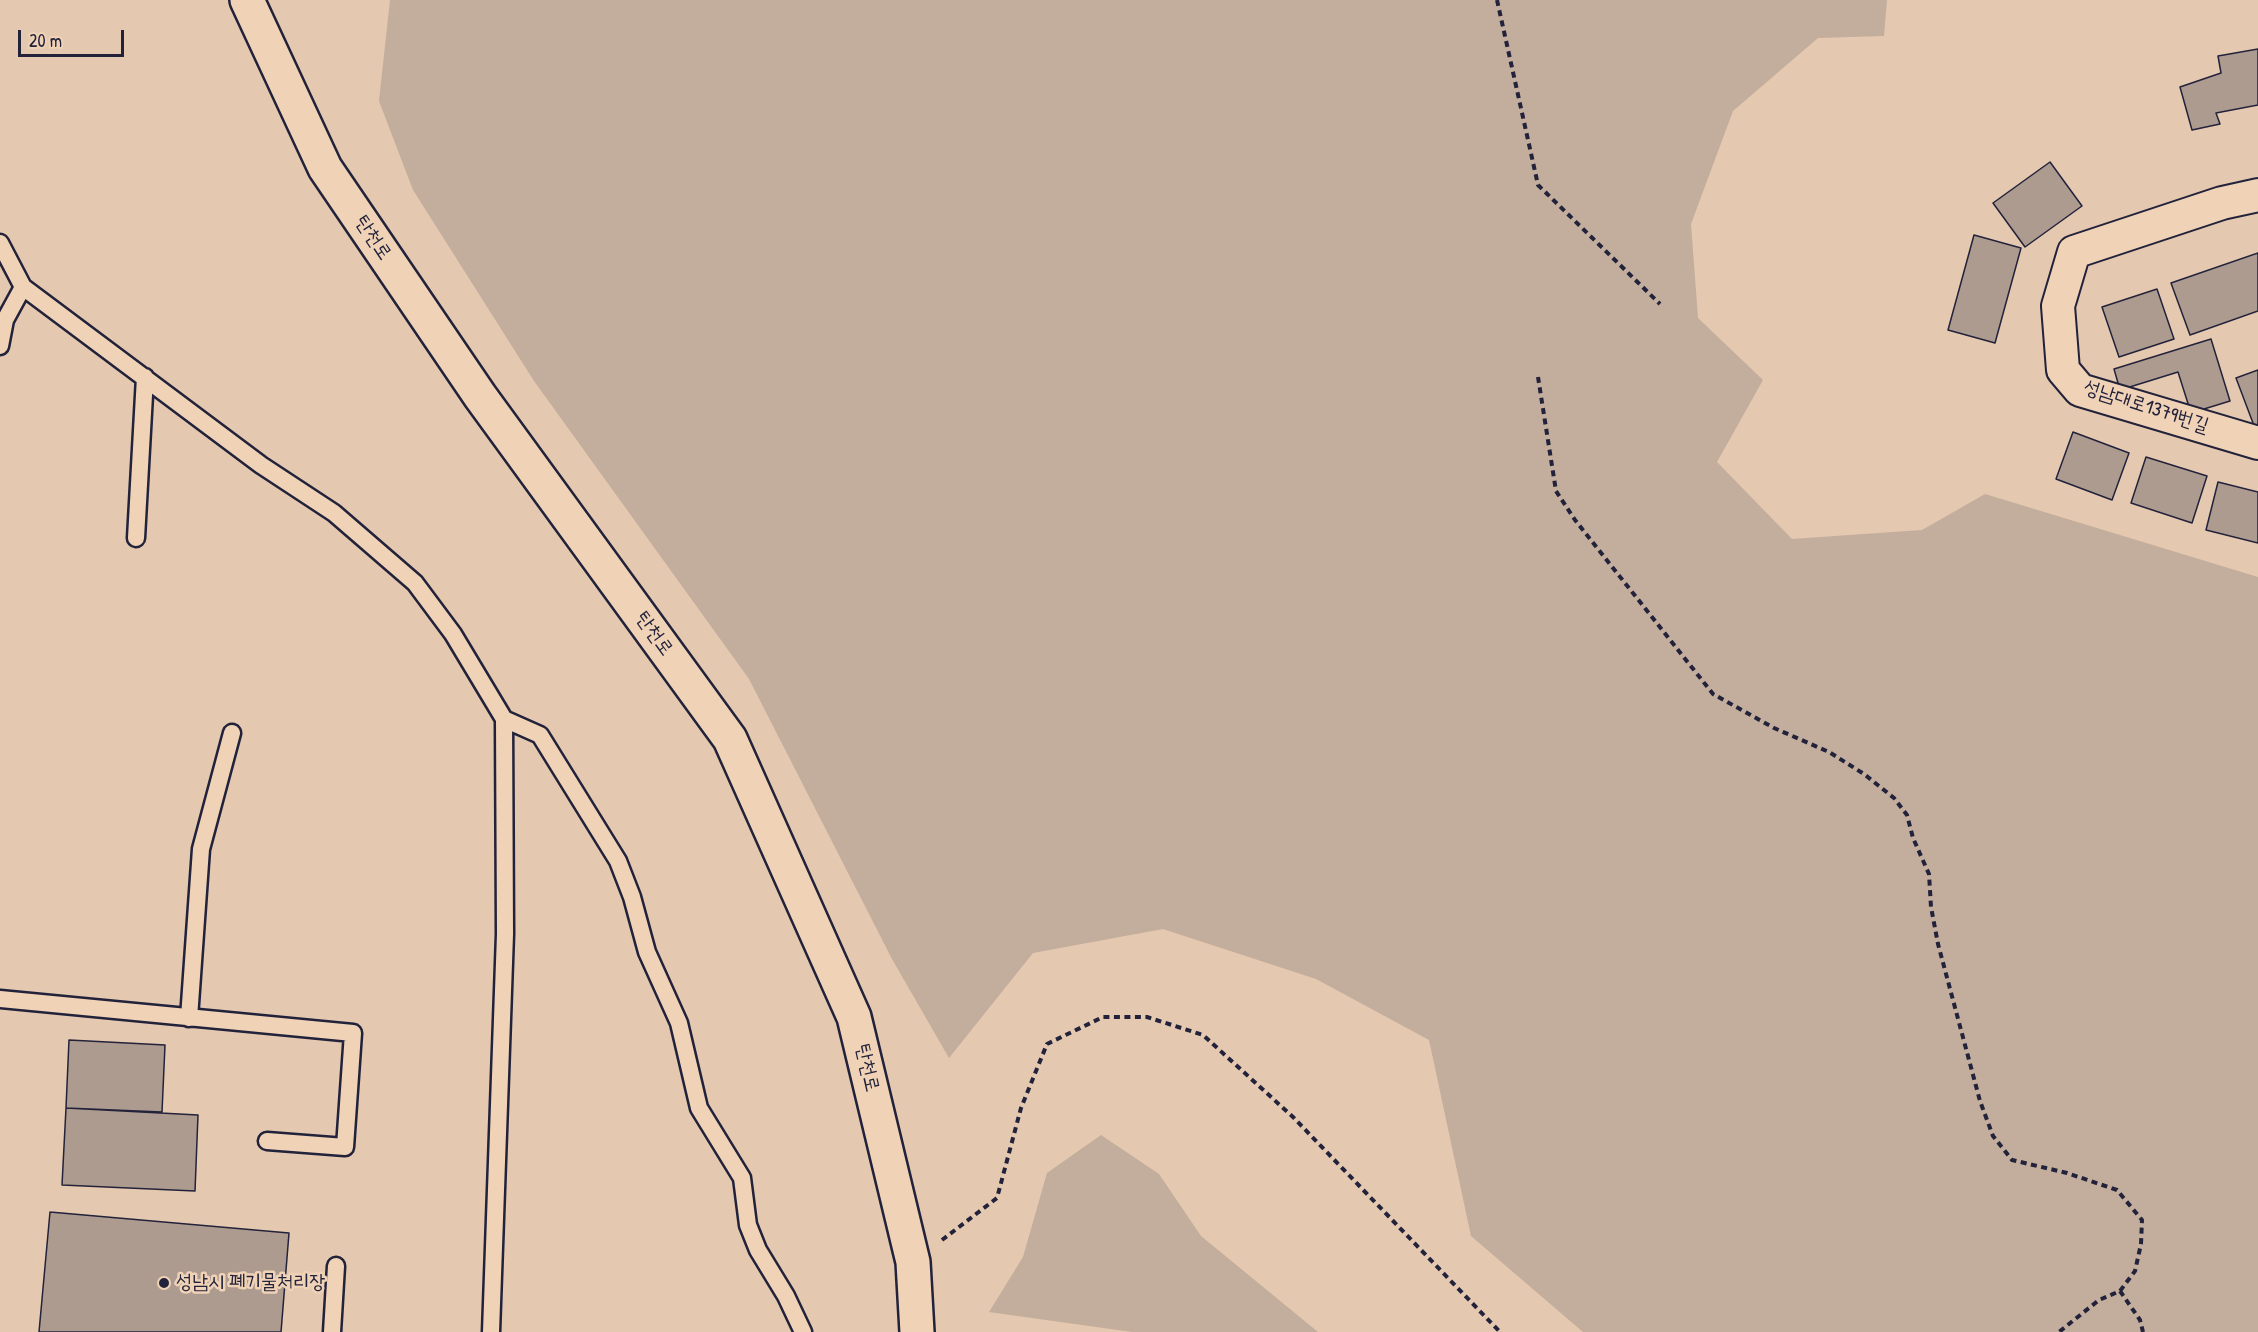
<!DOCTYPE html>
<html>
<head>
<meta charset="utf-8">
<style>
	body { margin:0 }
	#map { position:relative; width:2258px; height:1332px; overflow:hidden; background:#e4c8b0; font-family:"Patrick Hand",sans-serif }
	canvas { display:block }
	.scale { position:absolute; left:18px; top:30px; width:106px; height:27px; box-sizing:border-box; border:3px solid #22223b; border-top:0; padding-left:8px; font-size:18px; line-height:21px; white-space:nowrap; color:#22223b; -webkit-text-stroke:4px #f0d3b7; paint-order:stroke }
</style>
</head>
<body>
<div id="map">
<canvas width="2258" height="1332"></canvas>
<div class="scale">20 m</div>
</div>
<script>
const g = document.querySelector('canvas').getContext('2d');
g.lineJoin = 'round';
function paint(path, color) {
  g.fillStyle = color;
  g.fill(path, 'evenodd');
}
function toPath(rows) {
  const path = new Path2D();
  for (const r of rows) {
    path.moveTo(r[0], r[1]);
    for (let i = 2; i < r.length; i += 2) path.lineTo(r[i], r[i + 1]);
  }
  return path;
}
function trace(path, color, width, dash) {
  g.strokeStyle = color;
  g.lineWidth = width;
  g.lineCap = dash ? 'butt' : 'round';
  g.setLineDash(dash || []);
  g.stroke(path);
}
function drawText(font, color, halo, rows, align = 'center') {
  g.font = font + ' "Patrick Hand","Poor Story",sans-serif';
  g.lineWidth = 5;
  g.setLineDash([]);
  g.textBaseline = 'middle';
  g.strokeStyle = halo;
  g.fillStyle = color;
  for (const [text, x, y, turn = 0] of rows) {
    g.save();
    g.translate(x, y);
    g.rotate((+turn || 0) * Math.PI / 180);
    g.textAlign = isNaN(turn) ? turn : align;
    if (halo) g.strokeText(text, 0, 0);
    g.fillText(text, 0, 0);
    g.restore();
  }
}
paint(toPath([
	[390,0,1887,0,1884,36,1818,38,1733,111,1691,224,1698,318,1763,380,1717,462,1792,539,1922,530,1985,494,2258,577,2258,1332,1583,1332,1471,1236,1429,1040,1316,979,1163,929,1033,953,949,1058,892,959,749,679,534,381,413,190,379,101],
	[1101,1135,1159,1174,1201,1236,1318,1332,1132,1332,989,1312,1023,1257,1047,1173]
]), '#c3ad9c');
const building = toPath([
	[2258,49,2258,105,2216,113,2220,124,2192,130,2180,87,2221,73,2218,56,2258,49],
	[2050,162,2082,206,2025,247,1993,203,2050,162],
	[1974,235,2021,248,1995,343,1948,330,1974,235],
	[2258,253,2258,311,2190,335,2171,283,2258,253],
	[2157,289,2174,339,2119,357,2102,307,2157,289],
	[2211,339,2230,401,2191,413,2178,372,2120,390,2114,369,2211,339],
	[2258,370,2258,430,2256,431,2236,378,2258,370],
	[2073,432,2129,453,2112,500,2056,479,2073,432],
	[2146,457,2207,476,2192,523,2131,503,2146,457],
	[2218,482,2258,492,2258,543,2206,530,2218,482],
	[69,1040,165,1045,162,1112,66,1108,69,1040],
	[66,1108,198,1115,195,1191,62,1185,66,1108],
	[50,1212,289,1233,281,1332,39,1332,50,1212]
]);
paint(building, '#ae9b8f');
trace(building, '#22223b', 1.5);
const service = toPath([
	[0,243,23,287,261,465,334,513,415,583,453,634,504,719,505,934,491,1332],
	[0,346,5,320,23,287],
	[136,538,145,377],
	[504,719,540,735,618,861,632,897,647,952,679,1023,699,1108,742,1178,748,1225,758,1250,786,1296,803,1332],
	[0,999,353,1033,345,1147,267,1141],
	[189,1018,201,849,232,733],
	[332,1332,336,1266]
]);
const minor = toPath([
	[2258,195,2222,203,2074,252,2058,306,2063,370,2080,390,2258,443]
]);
const secondary = toPath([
	[247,0,325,168,480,396,730,739,854,1017,913,1262,917,1332]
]);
trace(service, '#22223b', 21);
trace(minor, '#22223b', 36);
trace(secondary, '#22223b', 38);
trace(toPath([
	[1497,0,1538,185,1660,304],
	[1538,377,1556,491,1575,520,1713,694,1774,728,1829,752,1864,774,1894,798,1907,815,1913,838,1929,874,1931,907,1938,944,1980,1101,1993,1136,2012,1160,2067,1173,2117,1190,2142,1220,2141,1244,2135,1271,2120,1291,2099,1300,2059,1332],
	[942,1240,997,1198,1021,1108,1047,1044,1103,1017,1147,1017,1203,1035,1293,1117,1500,1332],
	[2120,1291,2140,1320,2143,1332]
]), '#22223b', 4, [6, 4.5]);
trace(service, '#f0d3b7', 16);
trace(minor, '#f0d3b7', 32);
trace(secondary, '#f0d3b7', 33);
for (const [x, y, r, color] of [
	[164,1283,6,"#22223b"]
]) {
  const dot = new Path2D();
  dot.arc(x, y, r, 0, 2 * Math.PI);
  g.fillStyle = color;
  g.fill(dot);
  trace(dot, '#f0d3b7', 2);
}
drawText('20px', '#22223b', '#f0d3b7', [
	["탄천로",373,238,56],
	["성남대로1379번길",2146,407,18],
	["탄천로",654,634,54],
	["탄천로",867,1068,77]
]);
drawText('20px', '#22223b', '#f0d3b7', [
	["성남시 폐기물처리장",176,1283]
], 'left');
</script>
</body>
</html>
